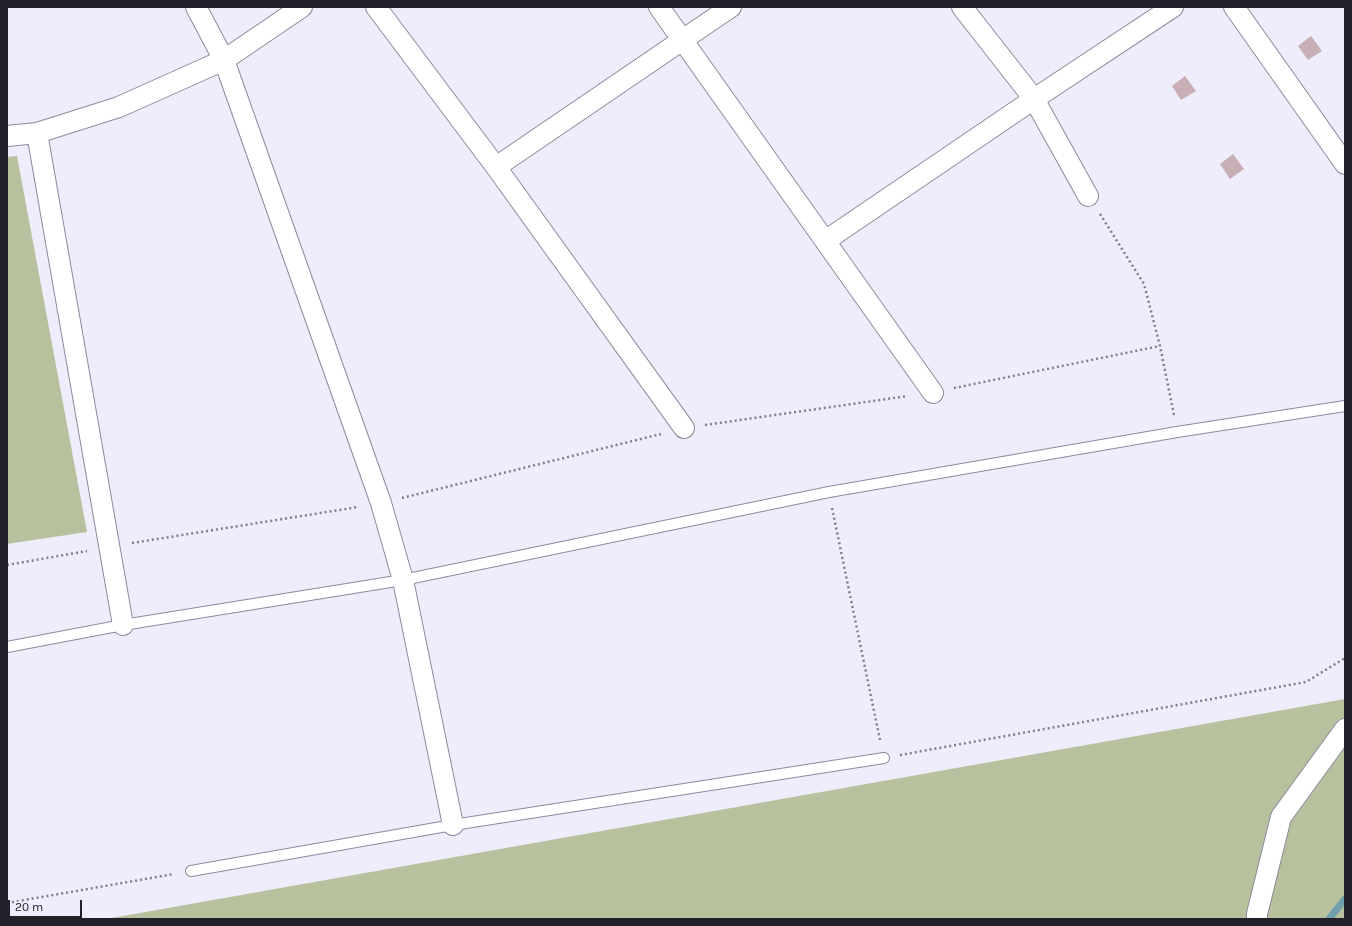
<!DOCTYPE html>
<html>
<head>
<meta charset="utf-8">
<style>
	body { margin:0 }
	#map { position:relative; width:1352px; height:926px; overflow:hidden; background:#efedfb; font-family:Karla,sans-serif }
	canvas { display:block }
	.frame { position:absolute; inset:0; border:8px solid #222129; pointer-events:none }
	.scale { position:absolute; left:8px; top:900px; width:74px; height:18px; box-sizing:border-box; border:2px solid #222129; border-top:0; padding-left:5px; font-size:12px; line-height:14px; white-space:nowrap; color:#222129; -webkit-text-stroke:3px #efedfb; paint-order:stroke }
</style>
</head>
<body>
<div id="map">
<canvas width="1352" height="926"></canvas>
<div class="frame"></div>
<div class="scale">20 m</div>
</div>
<script>
const g = document.querySelector('canvas').getContext('2d');
g.lineJoin = 'round';
function paint(path, color) {
  g.fillStyle = color;
  g.fill(path, 'evenodd');
}
function toPath(rows) {
  const path = new Path2D();
  for (const r of rows) {
    path.moveTo(r[0], r[1]);
    for (let i = 2; i < r.length; i += 2) path.lineTo(r[i], r[i + 1]);
  }
  return path;
}
function trace(path, color, width, dash) {
  g.strokeStyle = color;
  g.lineWidth = width;
  g.lineCap = dash ? 'butt' : 'round';
  g.setLineDash(dash || []);
  g.stroke(path);
}
paint(toPath([
	[17,156,87,532,7,544,7,157],
	[1345,699,1345,919,106,919]
]), '#b8c19e');
trace(toPath([
	[1329,919,1345,899]
]), '#739fac', 7);
paint(toPath([
	[1311,36,1322,51,1308,60,1298,46],
	[1185,76,1196,91,1181,100,1172,86],
	[1233,154,1244,169,1230,179,1220,164]
]), '#c8aeb5');
const service = toPath([
	[7,647,123,625,403,580,829,492,1177,432,1345,406],
	[191,871,453,825,884,758]
]);
const minor = toPath([
	[196,7,224,60,381,503,403,580,453,825],
	[376,7,496,167,684,428],
	[659,7,933,393],
	[962,7,1034,99,1088,196],
	[1234,7,1345,164],
	[37,133,123,625],
	[7,136,37,133,119,107,224,60,302,7],
	[496,167,731,7],
	[825,241,1034,99,1173,7],
	[1257,919,1257,914,1281,817,1345,729]
]);
trace(service, '#8d8a9f', 12);
trace(minor, '#8d8a9f', 22);
trace(toPath([
	[1100,214,1144,284,1160,346,1174,415],
	[954,388,1160,346],
	[705,425,908,396],
	[402,498,661,434],
	[832,508,880,740],
	[132,543,358,507],
	[7,565,87,551],
	[900,755,1306,682,1345,658],
	[7,903,174,874]
]), '#7f7d88', 2.5, [2, 3]);
trace(service, '#fff', 10);
trace(minor, '#fff', 20);
</script>
</body>
</html>
